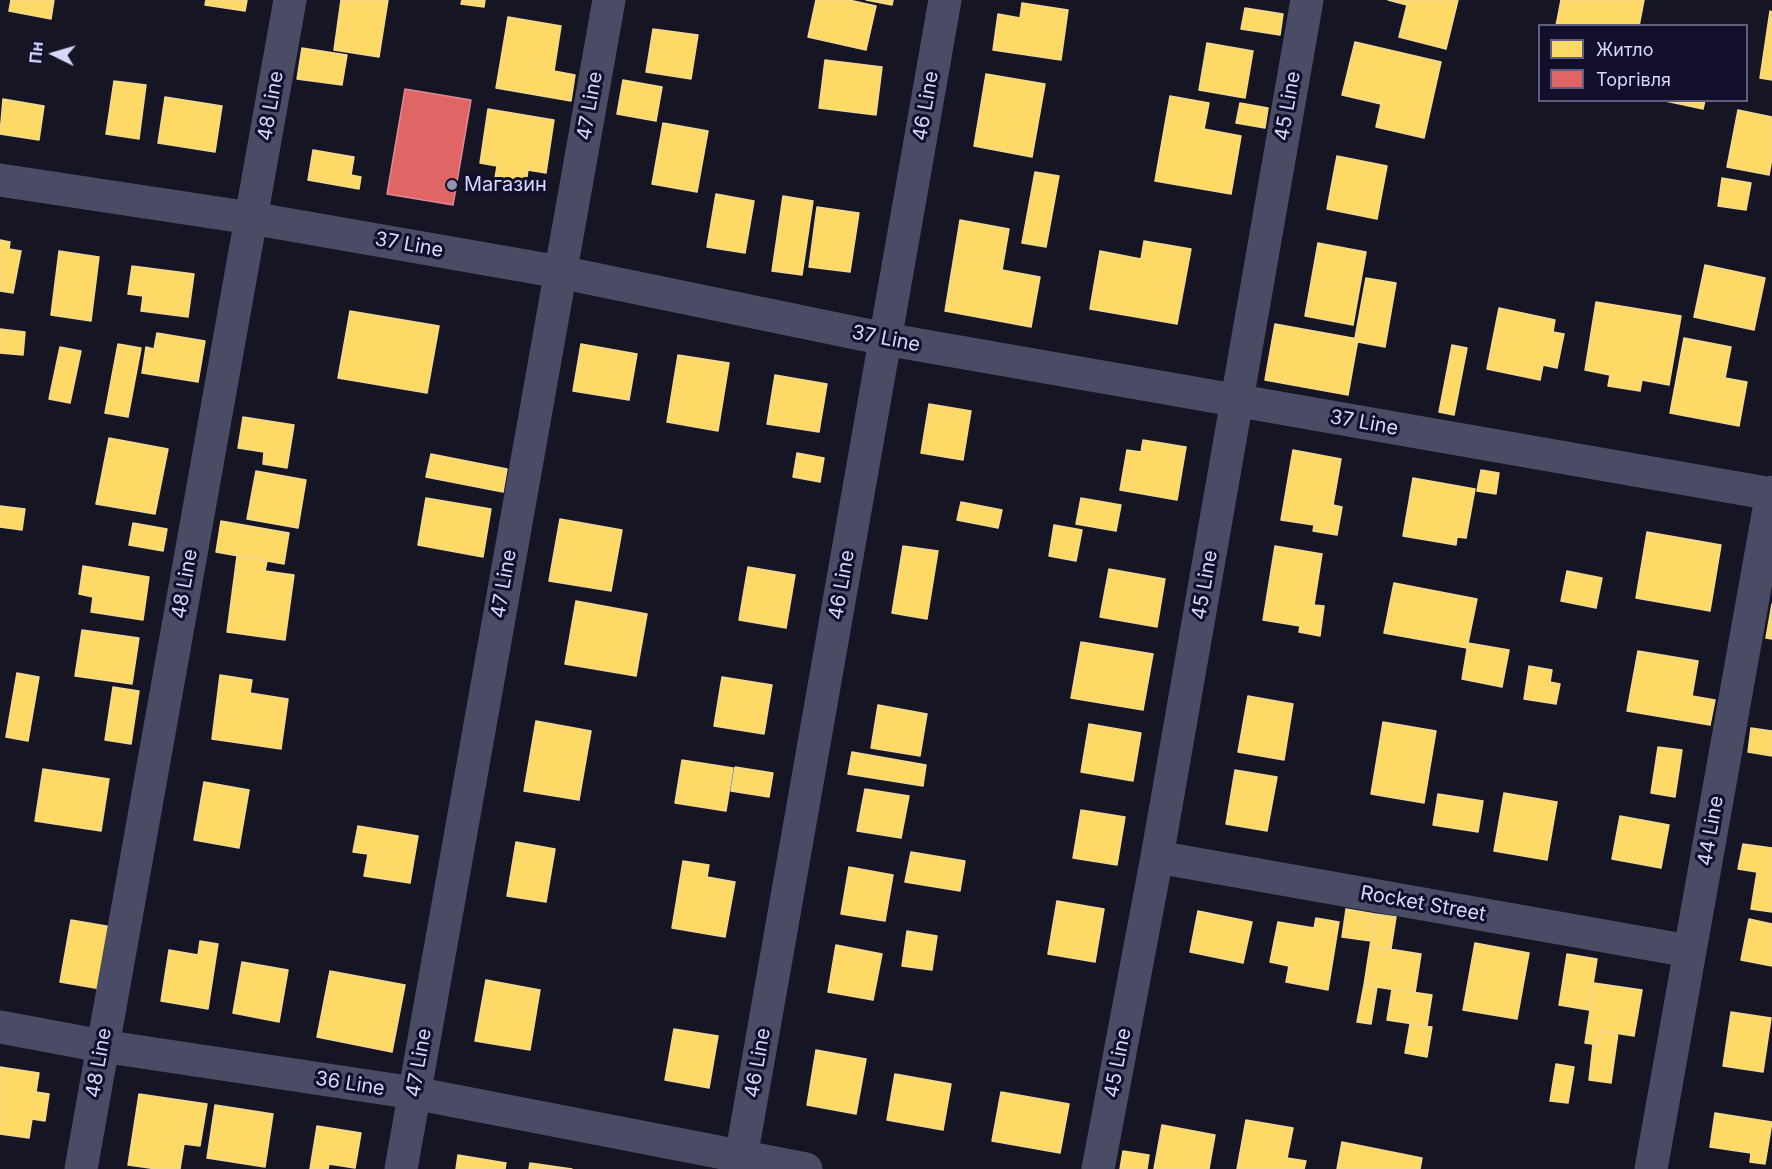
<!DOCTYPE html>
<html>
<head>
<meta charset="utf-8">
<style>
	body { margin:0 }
	#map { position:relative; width:1772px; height:1169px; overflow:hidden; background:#161523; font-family:Inter,sans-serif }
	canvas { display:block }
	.legend { position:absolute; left:1538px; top:24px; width:210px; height:78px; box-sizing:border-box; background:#110f29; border:2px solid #605f7f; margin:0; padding:8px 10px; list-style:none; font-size:18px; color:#d7d7ff }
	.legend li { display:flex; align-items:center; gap:12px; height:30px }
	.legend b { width:30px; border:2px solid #605f7f }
	.north { position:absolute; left:24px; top:24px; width:60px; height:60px; -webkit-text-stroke:4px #110f29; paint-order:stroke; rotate:275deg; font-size:16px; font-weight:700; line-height:24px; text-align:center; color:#d7d7ff }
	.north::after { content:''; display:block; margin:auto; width:21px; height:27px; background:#d7d7ff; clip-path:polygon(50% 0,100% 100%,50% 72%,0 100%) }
</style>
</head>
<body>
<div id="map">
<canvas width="1772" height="1169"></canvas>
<ul class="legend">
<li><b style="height:16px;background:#ffd966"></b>Житло</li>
<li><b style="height:16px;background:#e06666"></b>Торгівля</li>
</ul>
<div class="north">Пн</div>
</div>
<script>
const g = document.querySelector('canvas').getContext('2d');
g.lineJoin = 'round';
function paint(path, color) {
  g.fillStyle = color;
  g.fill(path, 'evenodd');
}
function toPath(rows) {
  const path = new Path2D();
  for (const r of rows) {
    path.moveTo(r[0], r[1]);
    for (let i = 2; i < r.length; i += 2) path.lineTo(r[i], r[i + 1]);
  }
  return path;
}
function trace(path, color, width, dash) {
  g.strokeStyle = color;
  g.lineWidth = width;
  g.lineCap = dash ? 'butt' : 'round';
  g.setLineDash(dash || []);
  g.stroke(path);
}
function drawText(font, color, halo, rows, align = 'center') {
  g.font = font + ' Inter,sans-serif';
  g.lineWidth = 6;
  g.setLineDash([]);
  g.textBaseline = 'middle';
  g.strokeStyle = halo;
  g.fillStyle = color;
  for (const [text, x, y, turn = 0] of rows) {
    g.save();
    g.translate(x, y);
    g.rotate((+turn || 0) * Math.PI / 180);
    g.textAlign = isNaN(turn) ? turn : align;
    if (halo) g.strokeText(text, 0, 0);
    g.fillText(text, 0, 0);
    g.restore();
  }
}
const homes = toPath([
	[11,0,54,0,51,19,9,11,11,0],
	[206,0,247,0,245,11,205,5,206,0],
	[341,0,388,0,379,57,334,50,341,0],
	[462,0,485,0,484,7,461,4,462,0],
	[816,0,849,0,876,6,866,50,808,37,816,0],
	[866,0,893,0,892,5,866,0],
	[1388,0,1458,0,1446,49,1399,37,1407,5,1388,0],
	[1561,0,1644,0,1639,26,1556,26,1561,0],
	[1022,3,1068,10,1061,60,993,50,998,14,1020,18,1022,3],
	[1245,8,1283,14,1280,35,1241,29,1245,8],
	[1770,11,1772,12,1772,80,1760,78,1770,11],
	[508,17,561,26,554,71,575,75,571,101,496,88,508,17],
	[653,29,698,35,691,79,646,72,653,29],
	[1355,42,1441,62,1424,138,1376,127,1381,104,1342,95,1355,42],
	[1207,43,1253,51,1245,98,1199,90,1207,43],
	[302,48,347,55,342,85,297,79,302,48],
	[825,60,882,67,876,115,819,108,825,60],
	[986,74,1045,84,1032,157,974,146,986,74],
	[623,80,662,87,656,121,617,114,623,80],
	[114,81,146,85,139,139,106,134,114,81],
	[1170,96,1209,103,1204,129,1241,136,1231,194,1155,181,1170,96],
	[165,97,222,106,215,152,158,143,165,97],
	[3,99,44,106,39,140,0,134,3,99],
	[1661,100,1705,100,1703,109,1661,100],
	[1240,103,1268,108,1265,128,1236,123,1240,103],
	[488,109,554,120,546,173,528,170,526,183,495,178,497,166,480,163,488,109],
	[1738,110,1772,117,1772,158,1769,175,1727,167,1738,110],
	[663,123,708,131,697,192,652,184,663,123],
	[313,150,354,157,351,175,361,177,359,189,308,180,313,150],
	[1337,156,1387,166,1377,219,1327,209,1337,156],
	[1035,172,1059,176,1046,247,1022,243,1035,172],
	[1722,178,1751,183,1746,210,1718,206,1722,178],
	[716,194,754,201,745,253,707,247,716,194],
	[783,196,813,201,802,275,772,271,783,196],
	[817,207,859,213,850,272,809,267,817,207],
	[960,220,1009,229,1002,270,1040,277,1031,327,945,311,960,220],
	[0,240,10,242,9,249,21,251,13,293,0,291,0,240],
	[1144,241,1191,249,1177,324,1090,309,1100,251,1141,259,1144,241],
	[1318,243,1366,252,1353,325,1305,316,1318,243],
	[59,251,99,257,91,321,51,315,59,251],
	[1705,265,1765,278,1754,330,1694,317,1705,265],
	[132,266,194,274,188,317,141,311,143,296,128,294,132,266],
	[1366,278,1396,283,1385,347,1358,342,1358,339,1355,338,1366,278],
	[1596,302,1681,316,1669,385,1642,380,1640,391,1608,386,1610,375,1585,370,1596,302],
	[1499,308,1555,320,1553,332,1564,334,1557,368,1543,365,1540,380,1487,369,1499,308],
	[350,311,439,326,427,393,338,378,350,311],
	[1275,324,1358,339,1348,395,1265,380,1275,324],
	[0,329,25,332,23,355,0,353,0,329],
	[157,333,205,341,198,382,142,373,146,347,154,349,157,333],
	[1684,338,1731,347,1725,378,1747,382,1739,426,1670,413,1684,338],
	[118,344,141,348,128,417,105,413,118,344],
	[581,344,637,354,629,400,573,391,581,344],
	[1452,345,1467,348,1454,415,1439,412,1452,345],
	[60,347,81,351,70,403,49,399,60,347],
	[678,355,729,363,718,431,667,422,678,355],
	[775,375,827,384,819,432,767,424,775,375],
	[929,404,971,411,963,460,921,453,929,404],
	[243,417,294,425,287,468,263,464,264,452,238,448,243,417],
	[109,438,168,449,155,514,96,504,109,438],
	[1143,440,1186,447,1177,500,1120,490,1127,450,1141,452,1143,440],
	[1293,450,1341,459,1333,505,1342,507,1337,535,1313,531,1314,525,1281,520,1293,450],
	[797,453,824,458,820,482,793,477,797,453],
	[431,454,507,469,503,492,426,477,431,454],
	[1481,470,1499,473,1496,494,1477,491,1481,470],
	[256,471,306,480,298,528,247,519,256,471],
	[1413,478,1475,489,1466,538,1457,537,1456,545,1403,536,1413,478],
	[426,498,491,509,483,557,418,545,426,498],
	[1081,498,1121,505,1116,531,1076,524,1081,498],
	[961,502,1002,510,998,528,957,520,961,502],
	[0,506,25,509,22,530,0,527,0,506],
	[560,519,622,530,611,591,549,581,560,519],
	[221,521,289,533,284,564,216,552,221,521],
	[133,523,167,529,163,551,129,545,133,523],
	[1054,525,1082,530,1076,561,1049,556,1054,525],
	[1647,532,1721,545,1710,611,1636,598,1647,532],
	[903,546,938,551,927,619,892,613,903,546],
	[1275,546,1322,554,1314,605,1324,606,1320,636,1299,632,1300,626,1263,620,1275,546],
	[237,556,267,561,265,571,294,575,285,640,227,632,237,556],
	[83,566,149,577,143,620,91,612,93,597,79,594,83,566],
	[748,567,795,575,786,628,739,620,748,567],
	[1109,569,1165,579,1157,627,1100,617,1109,569],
	[1567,571,1602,578,1596,608,1561,601,1567,571],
	[1394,583,1477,599,1467,648,1384,633,1394,583],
	[576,601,647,614,636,676,565,664,576,601],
	[1772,604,1772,639,1766,638,1772,604],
	[82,630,139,638,132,684,75,676,82,630],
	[1081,642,1153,654,1143,710,1071,698,1081,642],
	[1468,643,1509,650,1502,687,1462,679,1468,643],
	[1638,651,1698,661,1692,696,1715,700,1710,725,1627,711,1638,651],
	[1529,666,1552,670,1550,682,1560,684,1556,704,1524,699,1529,666],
	[17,673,39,677,28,741,6,737,17,673],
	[220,675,252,680,250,693,288,699,281,749,212,739,220,675],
	[722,677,772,685,764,734,714,726,722,677],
	[113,687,139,691,131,744,105,740,113,687],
	[1248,696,1293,704,1284,760,1238,752,1248,696],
	[878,705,927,714,920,756,871,748,878,705],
	[536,721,591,731,579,800,524,791,536,721],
	[1383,722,1436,731,1424,803,1371,794,1383,722],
	[1089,724,1141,733,1133,781,1081,772,1089,724],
	[1751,728,1772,731,1772,756,1748,752,1751,728],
	[1658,747,1682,750,1675,797,1651,793,1658,747],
	[852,752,926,765,923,786,848,774,852,752],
	[682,760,733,768,726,811,675,803,682,760],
	[735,767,773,773,769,797,731,791,735,767],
	[43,769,109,779,101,831,35,821,43,769],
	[1235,770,1277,777,1267,831,1226,824,1235,770],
	[204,782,249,790,239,848,194,840,204,782],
	[865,789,909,796,901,838,857,831,865,789],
	[1504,793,1557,802,1547,860,1494,851,1504,793],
	[1438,794,1483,801,1478,832,1433,825,1438,794],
	[1081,810,1125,817,1117,865,1073,858,1081,810],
	[1620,816,1669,825,1661,868,1612,859,1620,816],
	[358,826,418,836,410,883,364,876,368,854,353,852,358,826],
	[516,842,555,849,546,902,507,896,516,842],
	[1743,844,1772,848,1772,912,1751,909,1757,872,1738,869,1743,844],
	[911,852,965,861,960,891,905,882,911,852],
	[683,861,709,865,707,877,735,882,725,937,672,928,683,861],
	[849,867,893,875,885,921,841,914,849,867],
	[1057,901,1104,909,1095,962,1048,954,1057,901],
	[1346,909,1375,914,1371,941,1342,937,1346,909],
	[1198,911,1252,922,1243,963,1190,952,1198,911],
	[1375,914,1396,917,1391,949,1370,946,1375,914],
	[1316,918,1339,922,1328,990,1286,982,1289,966,1270,962,1278,922,1314,928,1316,918],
	[1749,919,1772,924,1772,966,1741,960,1749,919],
	[71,920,112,927,101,989,60,982,71,920],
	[907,931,937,936,932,970,902,966,907,931],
	[200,941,218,944,208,1009,161,1001,169,950,198,955,200,941],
	[1475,943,1529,953,1517,1019,1463,1010,1475,943],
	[836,945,882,954,873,1000,828,992,836,945],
	[1370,946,1421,954,1415,993,1364,985,1370,946],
	[1567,954,1597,959,1589,1010,1559,1005,1567,954],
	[242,962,288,970,279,1022,233,1013,242,962],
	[330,971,405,985,392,1052,317,1037,330,971],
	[486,980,540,990,530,1050,475,1041,486,980],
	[1594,983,1642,990,1634,1036,1601,1031,1599,1045,1585,1043,1594,983],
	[1364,985,1377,987,1371,1024,1357,1022,1364,985],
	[1392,989,1432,995,1427,1026,1387,1020,1392,989],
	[1731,1012,1771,1018,1763,1072,1723,1066,1731,1012],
	[1410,1024,1432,1027,1427,1057,1405,1053,1410,1024],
	[674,1029,718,1036,709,1088,665,1080,674,1029],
	[1601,1031,1618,1033,1611,1083,1589,1080,1593,1044,1599,1045,1601,1031],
	[816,1050,866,1059,856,1114,807,1105,816,1050],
	[1556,1064,1574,1067,1568,1103,1550,1101,1556,1064],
	[0,1067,39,1073,36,1092,49,1094,45,1121,32,1119,29,1138,0,1134,0,1067],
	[895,1074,951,1084,943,1130,887,1120,895,1074],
	[1001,1092,1069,1104,1060,1153,992,1141,1001,1092],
	[139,1094,207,1104,200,1146,184,1144,180,1169,157,1169,128,1165,139,1094],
	[215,1105,273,1114,265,1167,207,1158,215,1105],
	[1715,1113,1772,1122,1765,1164,1750,1162,1751,1153,1710,1147,1715,1113],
	[1246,1120,1293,1128,1287,1158,1306,1161,1304,1169,1237,1169,1246,1120],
	[1162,1125,1215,1135,1209,1169,1154,1169,1162,1125],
	[317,1126,361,1133,355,1168,329,1164,328,1169,310,1169,317,1126],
	[1342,1142,1422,1158,1420,1169,1337,1169,1342,1142],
	[1123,1151,1149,1155,1147,1169,1120,1169,1123,1151],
	[458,1155,506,1163,505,1169,456,1169,458,1155],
	[530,1163,572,1169,529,1169,530,1163]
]);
paint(homes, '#ffd966');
trace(homes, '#f3d894', 1.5);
const shops = toPath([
	[405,89,471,100,453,205,387,194,405,89]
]);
paint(shops, '#e06666');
trace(shops, '#dd8894', 1.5);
trace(toPath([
	[0,180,251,218,560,272,885,339,1772,494],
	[1157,857,1689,951],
	[0,1027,102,1046,414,1093,806,1169],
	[81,1169,290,0],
	[401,1169,609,0],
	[739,1169,945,0],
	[1098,1169,1157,857,1307,0],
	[1651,1169,1772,492]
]), '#4a4b64', 33);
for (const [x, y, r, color] of [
	[452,185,6,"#9393b2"]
]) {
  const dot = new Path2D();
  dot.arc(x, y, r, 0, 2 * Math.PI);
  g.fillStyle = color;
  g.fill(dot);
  trace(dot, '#110f29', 2);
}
drawText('20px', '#d7d7ff', '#110f29', [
	["48 Line",271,106,-80],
	["47 Line",590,106,-80],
	["46 Line",926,106,-80],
	["45 Line",1288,106,-80],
	["37 Line",409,245,10],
	["37 Line",886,339,11],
	["37 Line",1364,423,10],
	["48 Line",185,584,-80],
	["47 Line",504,584,-80],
	["46 Line",842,585,-80],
	["45 Line",1205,585,-80],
	["44 Line",1711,831,-80],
	["Rocket Street",1423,904,10],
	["48 Line",99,1063,-80],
	["47 Line",419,1063,-80],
	["46 Line",758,1063,-80],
	["45 Line",1118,1063,-79],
	["36 Line",350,1084,9]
]);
drawText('20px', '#d7d7ff', '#110f29', [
	["Магазин",464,185]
], 'left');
</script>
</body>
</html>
